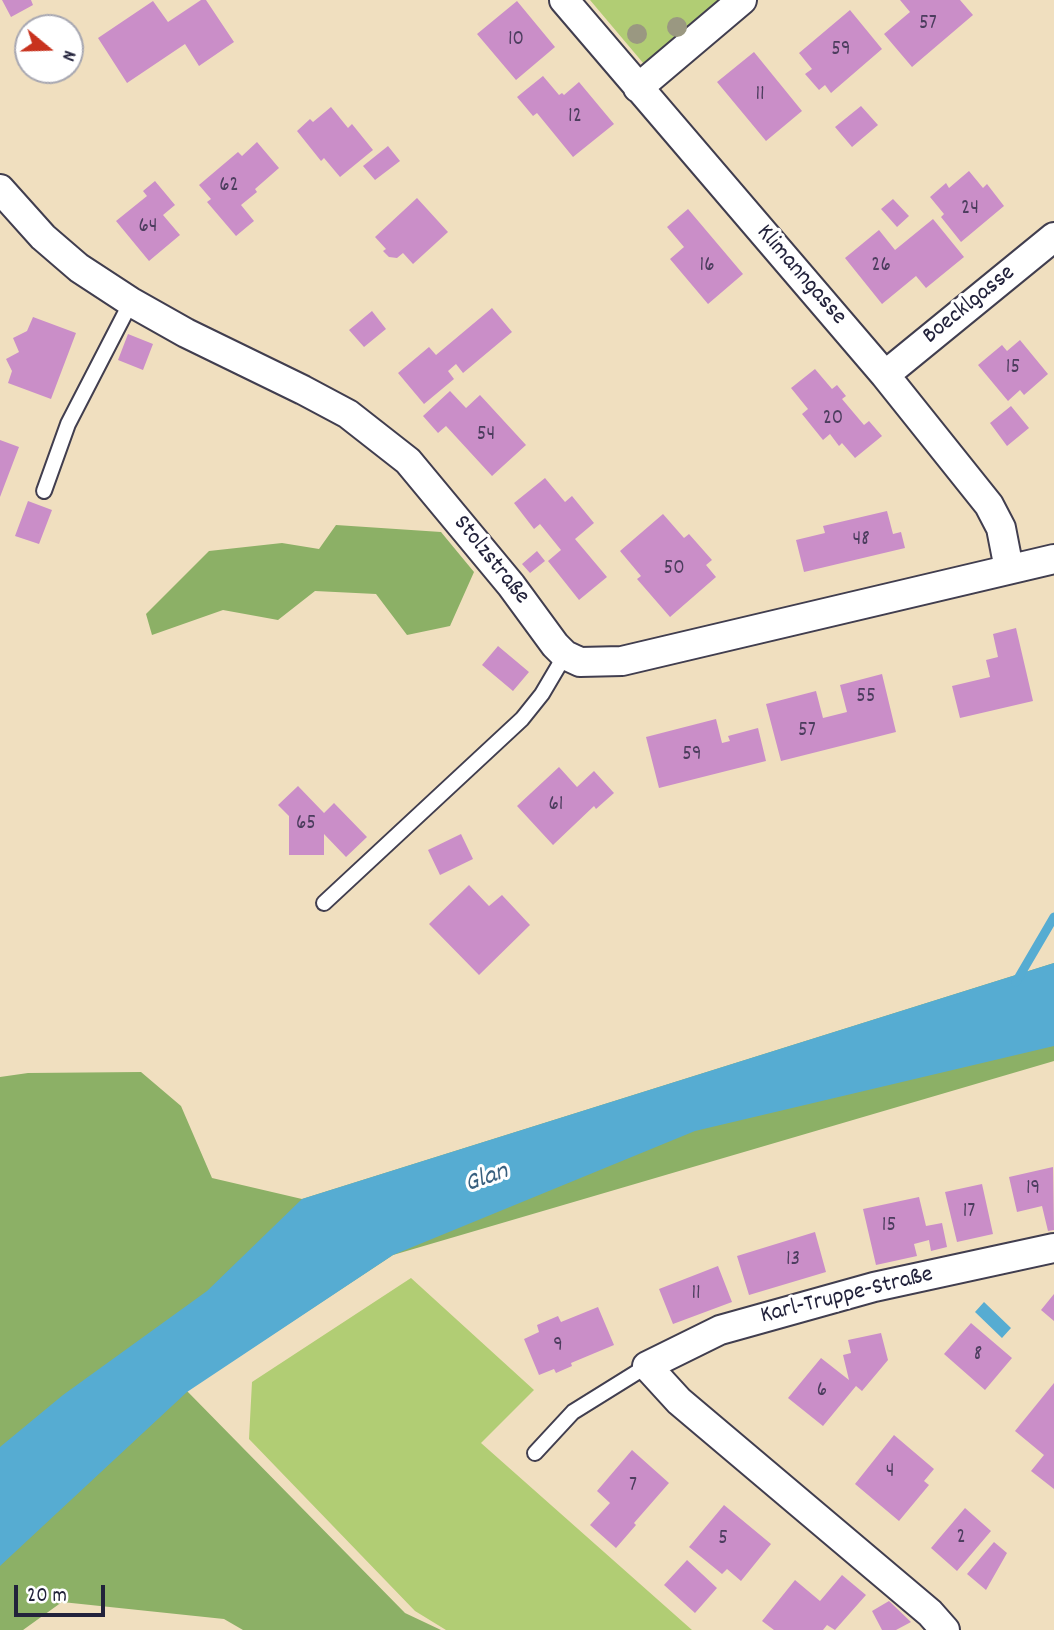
<!DOCTYPE html>
<html>
<head>
<meta charset="utf-8">
<style>
	body { margin:0 }
	#map { position:relative; width:1054px; height:1630px; overflow:hidden; background:#f0dfbf; font-family:Dekko,sans-serif }
	canvas { display:block }
	.north { position:absolute; left:14px; top:14px; width:70px; height:70px; box-sizing:border-box; background:#fff; border:2px solid #a7a7b1; border-radius:50%; rotate:109deg; font-size:19px; font-weight:700; line-height:28px; text-align:center; color:#22223b }
	.north::after { content:''; display:block; margin:auto; width:24px; height:32px; background:#c8321e; clip-path:polygon(50% 0,100% 100%,50% 72%,0 100%) }
	.scale { position:absolute; left:14px; top:1585px; width:91px; height:32px; box-sizing:border-box; border:4px solid #22223b; border-top:0; padding-left:9px; font-size:21px; line-height:24px; white-space:nowrap; color:#22223b; -webkit-text-stroke:5px #fff; paint-order:stroke }
</style>
</head>
<body>
<div id="map">
<canvas width="1054" height="1630"></canvas>
<div class="north">N</div>
<div class="scale">20 m</div>
</div>
<script>
const g = document.querySelector('canvas').getContext('2d');
g.lineJoin = 'round';
function paint(path, color) {
  g.fillStyle = color;
  g.fill(path, 'evenodd');
}
function toPath(rows) {
  const path = new Path2D();
  for (const r of rows) {
    path.moveTo(r[0], r[1]);
    for (let i = 2; i < r.length; i += 2) path.lineTo(r[i], r[i + 1]);
  }
  return path;
}
function trace(path, color, width, dash) {
  g.strokeStyle = color;
  g.lineWidth = width;
  g.lineCap = dash ? 'butt' : 'round';
  g.setLineDash(dash || []);
  g.stroke(path);
}
function drawText(font, color, halo, rows, align = 'center') {
  g.font = font + ' Dekko,sans-serif';
  g.lineWidth = 6;
  g.setLineDash([]);
  g.textBaseline = 'middle';
  g.strokeStyle = halo;
  g.fillStyle = color;
  for (const [text, x, y, turn = 0] of rows) {
    g.save();
    g.translate(x, y);
    g.rotate((+turn || 0) * Math.PI / 180);
    g.textAlign = isNaN(turn) ? turn : align;
    if (halo) g.strokeText(text, 0, 0);
    g.fillText(text, 0, 0);
    g.restore();
  }
}
paint(toPath([
	[590,0,732,0,649,70],
	[411,1278,534,1390,481,1443,692,1630,446,1630,415,1611,249,1439,252,1382]
]), '#b1cd74');
paint(toPath([
	[336,525,441,532,474,572,450,626,407,635,376,594,315,591,278,620,223,610,152,635,146,614,209,551,282,543,319,549],
	[1054,963,1054,1061,393,1255,187,1391,405,1613,441,1630,243,1630,224,1619,62,1602,23,1630,0,1630,0,1077,28,1073,141,1072,181,1106,212,1178,302,1199]
]), '#8cb066');
paint(toPath([
	[1054,963,1054,1046,695,1131,393,1255,187,1392,0,1566,0,1447,63,1395,207,1291,302,1199],
	[984,1302,1011,1328,1002,1338,975,1312]
]), '#56acd2');
trace(toPath([
	[1016,982,1054,917]
]), '#56acd2', 9);
paint(toPath([
	[2,0,31,0,33,5,11,17],
	[201,0,206,0,234,42,199,66,185,44,127,83,98,38,153,1,168,22],
	[900,0,960,0,973,15,912,67,884,34,910,12],
	[517,1,555,47,516,80,477,34],
	[850,10,882,49,831,93,825,85,819,90,805,74,812,69,799,53],
	[754,52,802,111,766,141,717,82],
	[543,76,559,95,562,93,564,95,579,82,614,124,573,157,537,113,533,116,517,97],
	[861,106,878,125,852,147,835,127],
	[331,107,348,128,352,124,373,150,340,177,324,158,321,161,297,131,310,119,313,122],
	[257,142,279,168,255,189,257,192,241,205,254,221,236,236,207,202,211,199,199,185,238,152,242,156],
	[388,146,400,161,375,180,363,166],
	[969,171,983,188,987,184,1004,206,961,242,941,217,944,214,930,197,946,183,949,188],
	[155,181,175,205,163,215,180,235,149,261,116,221,147,196,143,191],
	[417,198,448,232,413,264,403,253,397,258,389,257,383,251,386,249,375,237],
	[893,199,909,216,897,227,881,209],
	[688,209,743,274,708,304,670,259,684,247,667,227],
	[933,219,964,257,926,288,916,276,882,304,845,258,879,230,895,250],
	[492,308,512,332,463,373,456,364,448,371,454,379,424,404,398,373,429,347,436,355],
	[372,311,386,329,364,347,349,330],
	[33,317,76,333,51,399,8,383,12,371,6,359,19,352,13,338,27,331],
	[128,334,153,344,143,370,118,360],
	[1020,340,1048,374,1024,395,1020,390,1008,401,978,365,1002,345,1007,351],
	[815,369,832,389,837,385,846,396,842,399,864,425,869,421,882,436,855,458,842,443,839,446,830,434,823,440,802,414,808,409,791,388],
	[450,391,466,408,480,395,526,445,492,476,446,426,438,433,423,416],
	[1011,406,1029,428,1007,446,990,423],
	[0,440,19,447,0,497],
	[545,478,565,502,572,496,594,523,575,539,607,577,579,600,548,561,561,550,540,524,534,529,514,503],
	[28,501,52,510,39,544,15,536],
	[887,511,893,534,901,532,905,548,804,572,796,540,825,533,823,526],
	[663,514,684,538,689,534,712,560,706,565,716,577,670,617,637,579,641,576,620,551],
	[537,551,545,561,530,573,522,564],
	[1016,628,1033,701,960,718,952,686,990,677,986,660,998,657,993,634],
	[498,646,529,672,513,691,482,665],
	[882,674,896,732,781,761,766,704,816,691,823,718,847,712,840,685],
	[716,719,722,743,730,741,728,736,758,728,766,761,659,788,646,737],
	[559,767,577,787,594,771,614,793,596,809,594,806,553,845,517,806],
	[298,786,324,813,334,803,367,837,346,857,324,834,324,855,289,855,289,816,278,805],
	[461,834,473,859,440,875,428,850],
	[469,885,489,906,502,895,530,925,479,975,429,924],
	[1053,1167,1054,1230,1048,1231,1042,1206,1017,1212,1009,1177],
	[982,1184,993,1234,957,1242,945,1192],
	[919,1197,926,1226,942,1223,947,1247,931,1251,929,1240,914,1244,917,1256,876,1265,863,1209],
	[815,1232,826,1272,749,1295,737,1256],
	[718,1266,732,1302,673,1324,659,1289],
	[1054,1294,1054,1321,1041,1310],
	[598,1307,614,1345,571,1363,572,1366,556,1373,554,1369,539,1375,524,1339,539,1332,537,1325,558,1316,561,1322],
	[971,1323,1012,1358,985,1390,944,1354],
	[881,1333,888,1360,862,1391,856,1386,823,1426,788,1398,821,1358,849,1380,843,1355,851,1353,848,1340],
	[1054,1383,1054,1489,1031,1471,1044,1455,1015,1431],
	[894,1435,934,1469,924,1481,929,1485,899,1521,855,1484],
	[632,1450,669,1483,634,1523,636,1525,616,1548,590,1525,610,1503,597,1491],
	[724,1505,771,1544,741,1581,727,1569,722,1574,689,1547],
	[965,1508,991,1531,957,1571,931,1548],
	[994,1542,1007,1553,986,1590,967,1574],
	[687,1560,717,1588,695,1613,664,1585],
	[842,1575,866,1595,835,1630,827,1625,823,1630,774,1630,762,1621,795,1580,820,1601],
	[889,1601,911,1622,896,1630,882,1630,872,1611]
]), '#ca8ec8');
const lane = toPath([
	[44,491,68,424,131,302],
	[324,903,522,719,542,694,565,655],
	[535,1453,573,1412,647,1366]
]);
const street = toPath([
	[564,0,885,375,989,505,1001,528,1009,569],
	[638,88,742,0],
	[0,189,43,237,79,268,131,302,186,333,303,390,348,414,408,461,511,585,555,645,565,655,580,662,622,661,1054,559],
	[885,375,1054,237],
	[945,1630,930,1613,679,1401,647,1366,720,1330,874,1287,1054,1248]
]);
trace(lane, '#413e4f', 18);
trace(street, '#413e4f', 32);
trace(lane, '#fff', 14);
trace(street, '#fff', 28);
g.fillStyle = '#9a9881';
for (const [x, y] of [
	[677,27],
	[637,34]
]) {
  g.beginPath();
  g.arc(x, y, 10, 0, 2 * Math.PI);
  g.fill();
}
drawText('21px', '#4c3d5e', null, [
	["57",928,25],
	["10",516,41],
	["59",841,51],
	["11",760,96],
	["12",575,118],
	["62",229,187],
	["24",970,210],
	["64",148,228],
	["16",707,267],
	["26",881,267],
	["15",1013,369],
	["20",833,420],
	["54",486,436],
	["48",861,541],
	["50",674,570],
	["55",866,698],
	["57",807,732],
	["59",692,756],
	["61",556,806],
	["65",306,825],
	["19",1033,1190],
	["17",969,1213],
	["15",889,1227],
	["13",793,1261],
	["11",696,1295],
	["9",558,1347],
	["8",978,1356],
	["6",822,1392],
	["4",890,1473],
	["7",633,1487],
	["2",961,1539],
	["5",723,1540]
]);
drawText('24px', '#22223b', '#fff', [
	["Klimanngasse",800,276,49],
	["Boecklgasse",970,306,-39],
	["Stolzstraße",490,561,51],
	["Karl-Truppe-Straße",847,1297,-14]
]);
drawText('italic 26px', '#39607f', '#fff', [
	["Glan",487,1180,-20]
]);
</script>
</body>
</html>
